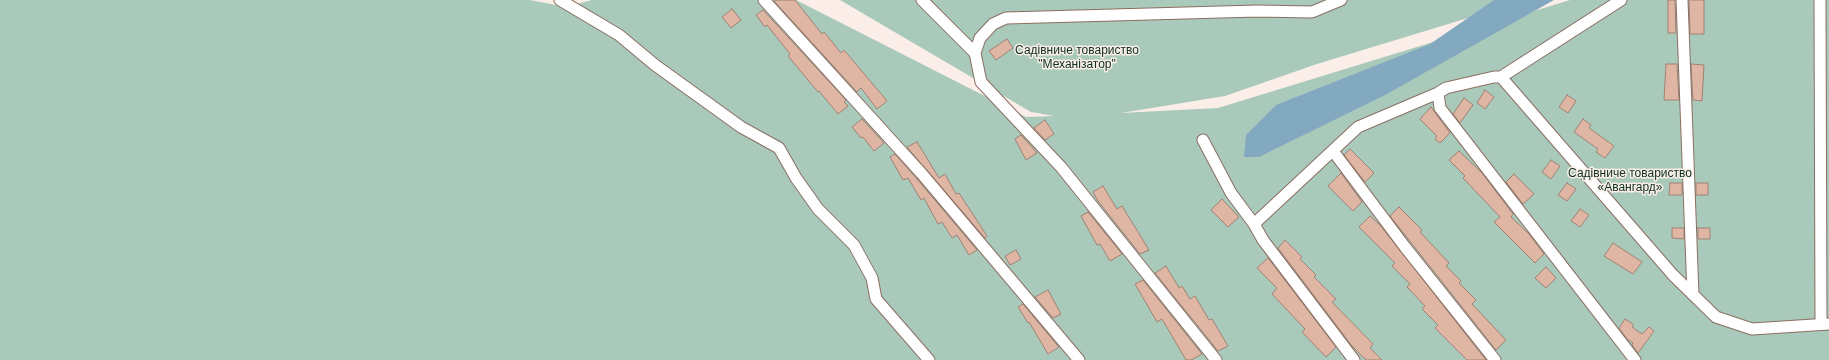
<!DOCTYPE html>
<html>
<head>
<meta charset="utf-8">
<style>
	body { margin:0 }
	canvas { display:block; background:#fbede7 }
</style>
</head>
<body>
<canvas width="1829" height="360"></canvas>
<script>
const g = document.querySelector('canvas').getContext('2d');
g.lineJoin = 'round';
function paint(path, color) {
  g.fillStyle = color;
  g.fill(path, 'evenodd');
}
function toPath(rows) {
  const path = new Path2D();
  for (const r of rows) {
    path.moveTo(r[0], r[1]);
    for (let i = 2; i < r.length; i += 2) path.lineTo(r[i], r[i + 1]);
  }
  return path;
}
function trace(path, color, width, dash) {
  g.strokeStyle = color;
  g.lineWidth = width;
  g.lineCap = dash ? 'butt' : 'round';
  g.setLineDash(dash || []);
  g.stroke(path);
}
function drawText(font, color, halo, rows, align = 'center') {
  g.font = font + ' Arial,sans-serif';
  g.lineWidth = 3;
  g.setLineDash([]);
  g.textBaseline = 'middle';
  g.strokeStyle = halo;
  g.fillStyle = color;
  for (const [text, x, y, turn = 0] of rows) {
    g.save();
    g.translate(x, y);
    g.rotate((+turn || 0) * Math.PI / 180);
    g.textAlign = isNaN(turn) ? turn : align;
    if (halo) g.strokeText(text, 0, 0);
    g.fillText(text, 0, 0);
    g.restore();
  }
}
paint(toPath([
	[0,0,530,0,566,7,592,0,796,0,1026,117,1054,116,1031,112,840,0,1527,0,1317,64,1225,96,1121,113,1218,108,1570,0,1829,0,1829,360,0,360]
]), '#a9caba');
paint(toPath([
	[1494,0,1554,0,1385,95,1259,157,1244,157,1246,135,1276,105,1430,44]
]), '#83a9c1');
const building = toPath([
	[776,0,795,0,822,34,824,32,841,53,844,50,887,101,877,109,861,88,857,92,774,1,776,0],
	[1668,0,1675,0,1676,33,1668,33,1668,0],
	[1689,0,1704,0,1704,34,1690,34,1689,0],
	[732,9,741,20,731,28,722,17,732,9],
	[763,10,846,100,844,102,848,106,838,114,819,91,818,92,788,56,790,54,767,25,765,27,756,15,763,10],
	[1007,39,1013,48,996,60,989,51,1007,39],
	[1666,64,1677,64,1679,100,1664,100,1666,64],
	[1691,64,1704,65,1702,101,1693,100,1691,64],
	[1485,90,1494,97,1485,109,1477,103,1485,90],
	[1567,95,1576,101,1568,113,1559,107,1567,95],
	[1464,98,1473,105,1460,123,1453,114,1464,98],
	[1431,107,1450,133,1440,143,1435,139,1437,136,1420,119,1431,107],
	[862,119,884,143,874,151,863,137,861,138,852,127,862,119],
	[1583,119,1591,125,1589,128,1614,146,1605,158,1596,152,1598,149,1574,132,1583,119],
	[1045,120,1054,134,1045,140,1034,128,1045,120],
	[1021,135,1037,153,1026,160,1015,139,1021,135],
	[917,142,939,178,945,174,956,194,959,193,987,236,985,238,907,147,917,142],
	[1350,149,1374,173,1365,182,1344,155,1350,149],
	[1459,151,1482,173,1513,214,1511,217,1529,234,1544,254,1535,263,1494,222,1500,217,1463,178,1465,176,1449,160,1459,151],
	[895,154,917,179,977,250,969,255,957,235,952,238,942,222,938,224,924,198,921,200,908,178,903,180,890,157,895,154],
	[1551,160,1560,166,1551,179,1542,172,1551,160],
	[1341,173,1362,202,1353,211,1328,186,1341,173],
	[1514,174,1534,194,1523,204,1506,182,1514,174],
	[1567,183,1576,189,1567,201,1558,195,1567,183],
	[1670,183,1682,183,1682,195,1669,195,1670,183],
	[1696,183,1708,183,1708,195,1696,195,1696,183],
	[1103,186,1117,209,1122,206,1149,250,1140,254,1098,201,1093,192,1103,186],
	[1222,199,1239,217,1228,227,1211,210,1222,199],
	[1399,207,1422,230,1420,232,1449,263,1446,266,1461,281,1459,283,1476,300,1472,304,1506,340,1496,350,1390,216,1399,207],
	[1580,209,1589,215,1580,227,1571,221,1580,209],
	[1088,212,1122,254,1110,261,1100,244,1097,245,1081,216,1088,212],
	[1370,216,1380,225,1486,360,1467,360,1435,328,1438,325,1422,309,1425,306,1407,287,1410,284,1392,266,1395,263,1359,227,1370,216],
	[1672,228,1684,228,1684,239,1672,238,1672,228],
	[1698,228,1710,228,1710,239,1698,239,1698,228],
	[1285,240,1302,257,1300,259,1316,275,1314,277,1336,299,1332,302,1373,344,1370,348,1382,360,1366,360,1352,346,1278,248,1285,240],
	[1613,243,1642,262,1633,274,1604,256,1613,243],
	[1016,250,1021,259,1010,265,1005,256,1016,250],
	[1268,258,1336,347,1326,357,1302,332,1305,329,1272,294,1277,288,1257,268,1268,258],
	[1166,266,1179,288,1182,286,1190,299,1195,296,1209,320,1212,319,1228,346,1218,351,1155,273,1166,266],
	[1546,267,1556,278,1546,288,1535,278,1546,267],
	[1143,280,1202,354,1191,360,1186,360,1162,319,1157,322,1135,284,1143,280],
	[1048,290,1061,314,1053,318,1035,297,1048,290],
	[1023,304,1057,345,1059,347,1048,354,1029,322,1028,323,1018,307,1023,304],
	[1625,319,1634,325,1632,327,1642,334,1649,327,1654,331,1638,353,1632,345,1633,343,1627,339,1619,328,1625,319]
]);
paint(building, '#dfb5a3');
trace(building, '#a08275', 1);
const minor = toPath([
	[560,0,619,35,655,65,741,127,779,148,796,178,818,209,854,245,872,278,876,299,929,360],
	[764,0,922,174,1079,360],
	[922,0,975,53],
	[1682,0,1693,295],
	[1820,0,1821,324],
	[1501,77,1673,275,1716,317,1752,329,1829,324],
	[1438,93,1440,108,1635,360],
	[1203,140,1231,193,1254,224],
	[1333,151,1405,247,1495,360],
	[1216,360,1061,167,981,82,975,53,980,38,993,24,1006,18,1257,11,1312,12,1341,0],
	[1354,360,1263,240,1254,224,1358,127,1438,93,1446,88,1494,77,1501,77,1621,0]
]);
trace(minor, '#8b6e62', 13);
trace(minor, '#fff', 11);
drawText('12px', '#0a3122', '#fbede7', [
	["Садівниче товариство",1077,51],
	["\"Механізатор\"",1077,65],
	["Садівниче товариство",1630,174],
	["«Авангард»",1630,188]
]);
</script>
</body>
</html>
